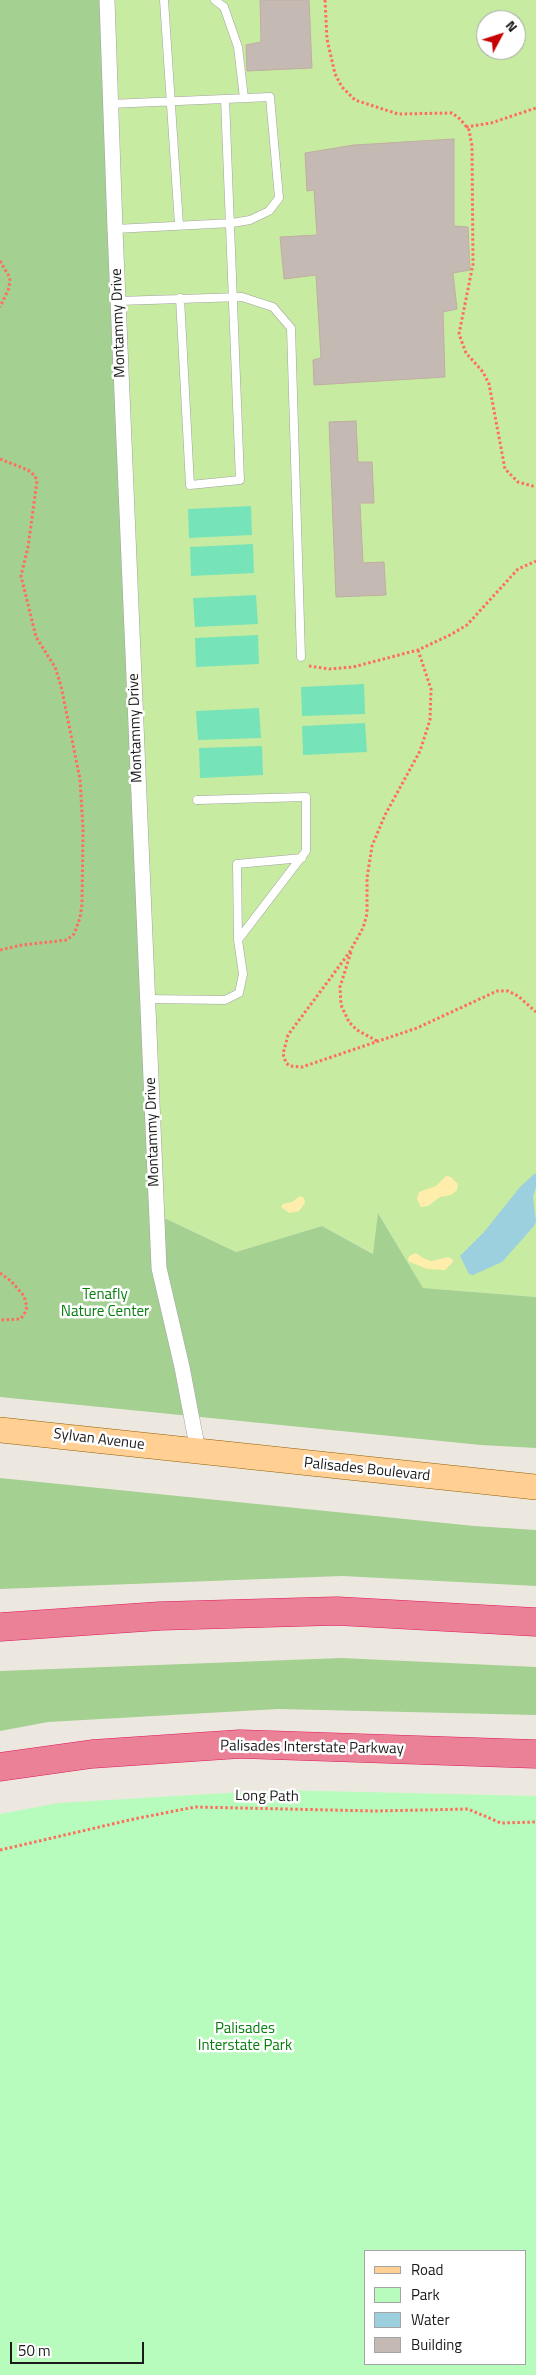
<!DOCTYPE html>
<html>
<head>
<meta charset="utf-8">
<style>
	body { margin:0 }
	#map { position:relative; width:536px; height:2375px; overflow:hidden; background:#ede8df; font-family:"Titillium Web",sans-serif }
	canvas { display:block }
	.legend { position:absolute; left:364px; top:2250px; width:162px; height:115px; box-sizing:border-box; background:#fff; border:1px solid #a4a4a4; margin:0; padding:6px 9px; list-style:none; font-size:15px; color:#1b1b1b }
	.legend li { display:flex; align-items:center; gap:10px; height:25px }
	.legend b { width:25px; border:1px solid #a4a4a4 }
	.north { position:absolute; left:476px; top:10px; width:50px; height:50px; box-sizing:border-box; background:#fff; border:1px solid #a4a4a4; border-radius:50%; rotate:50deg; font-size:14px; font-weight:700; line-height:20px; text-align:center; color:#1b1b1b }
	.north::after { content:''; display:block; margin:auto; width:18px; height:22px; background:#c60003; clip-path:polygon(50% 0,100% 100%,50% 72%,0 100%) }
	.scale { position:absolute; left:10px; top:2342px; width:134px; height:22px; box-sizing:border-box; border:2px solid #1b1b1b; border-top:0; padding-left:6px; font-size:15px; line-height:18px; white-space:nowrap; color:#1b1b1b; -webkit-text-stroke:4px #fff; paint-order:stroke }
</style>
</head>
<body>
<div id="map">
<canvas width="536" height="2375"></canvas>
<ul class="legend">
<li><b style="height:6px;background:#ffcf93"></b>Road</li>
<li><b style="height:14px;background:#b7fcbc"></b>Park</li>
<li><b style="height:14px;background:#9cd0df"></b>Water</li>
<li><b style="height:14px;background:#c5bab3"></b>Building</li>
</ul>
<div class="north">N</div>
<div class="scale">50 m</div>
</div>
<script>
const g = document.querySelector('canvas').getContext('2d');
g.lineJoin = 'round';
function paint(path, color) {
  g.fillStyle = color;
  g.fill(path, 'evenodd');
}
function toPath(rows) {
  const path = new Path2D();
  for (const r of rows) {
    path.moveTo(r[0], r[1]);
    for (let i = 2; i < r.length; i += 2) path.lineTo(r[i], r[i + 1]);
  }
  return path;
}
function trace(path, color, width, dash) {
  g.strokeStyle = color;
  g.lineWidth = width;
  g.lineCap = dash ? 'butt' : 'round';
  g.setLineDash(dash || []);
  g.stroke(path);
}
function drawText(font, color, halo, rows, align = 'center') {
  g.font = font + ' "Titillium Web",sans-serif';
  g.lineWidth = 5;
  g.setLineDash([]);
  g.textBaseline = 'middle';
  g.strokeStyle = halo;
  g.fillStyle = color;
  for (const [text, x, y, turn = 0] of rows) {
    g.save();
    g.translate(x, y);
    g.rotate((+turn || 0) * Math.PI / 180);
    g.textAlign = isNaN(turn) ? turn : align;
    if (halo) g.strokeText(text, 0, 0);
    g.fillText(text, 0, 0);
    g.restore();
  }
}
paint(toPath([
	[105,0,536,0,536,1297,423,1288,379,1214,374,1254,322,1226,236,1252,158,1215],
	[486,20,516,20,516,50,486,50]
]), '#c7eca1');
paint(toPath([
	[0,0,105,0,158,1215,236,1252,322,1226,373,1254,378,1213,423,1288,536,1297,536,1448,481,1445,0,1397],
	[0,1478,474,1526,536,1530,536,1586,342,1576,0,1589],
	[341,1658,536,1667,536,1715,278,1709,48,1722,0,1731,0,1671]
]), '#a4d091');
paint(toPath([
	[446,1176,451,1177,458,1184,457,1190,451,1195,440,1197,428,1206,421,1207,417,1199,419,1192,436,1186],
	[300,1196,304,1198,305,1203,299,1211,289,1213,281,1207,283,1204,292,1202],
	[416,1253,423,1258,431,1261,449,1257,454,1261,445,1270,427,1269,408,1261,409,1256]
]), '#ffedac');
paint(toPath([
	[277,1790,536,1796,536,2375,0,2375,0,1814,58,1803],
	[365,2251,525,2251,525,2364,365,2364]
]), '#b7fcbc');
paint(toPath([
	[251,506,252,535,189,538,188,509],
	[253,544,254,573,191,576,190,547],
	[256,595,258,624,195,627,193,598],
	[258,635,259,664,196,667,195,638],
	[364,684,365,714,302,716,301,687],
	[259,708,261,738,198,740,196,711],
	[365,723,367,752,303,755,302,726],
	[262,746,263,775,200,778,199,748]
]), '#77e3b8');
paint(toPath([
	[534,1174,536,1174,536,1187,533,1197,536,1222,534,1226,502,1262,473,1275,469,1274,460,1256,484,1232,520,1187]
]), '#9cd0df');
const building = toPath([
	[260,0,309,0,312,68,247,71,246,45,261,42,260,0],
	[454,139,454,226,468,227,470,270,453,273,457,309,443,312,445,377,314,385,313,360,321,358,316,275,284,279,280,237,317,235,314,190,307,191,305,153,354,145,454,139],
	[356,421,358,462,372,462,374,503,360,503,363,563,384,562,386,595,336,597,329,422,356,421]
]);
paint(building, '#c5bab3');
trace(building, '#c0aea1', 1);
const service = toPath([
	[164,0,179,225],
	[215,0,224,7,238,47,244,98],
	[110,104,270,97,279,198,269,211,250,220,232,223,115,229],
	[180,298,190,485,240,480,225,99],
	[118,301,242,297,273,307,291,328,301,657],
	[238,940,237,864,302,858],
	[147,999,225,1000,239,993,243,974,238,940,306,851,306,797,197,800]
]);
const minor = toPath([
	[107,0,115,229,159,1268,182,1367,198,1451]
]);
const primary = toPath([
	[0,1430,536,1487]
]);
const motorway = toPath([
	[0,1627,160,1616,337,1611,536,1622],
	[0,1767,92,1754,240,1744,536,1754]
]);
trace(service, '#a2a2a2', 9);
trace(minor, '#a2a2a2', 16);
trace(primary, '#925f00', 26);
trace(motorway, '#df195f', 29);
trace(toPath([
	[325,0,327,39,335,74,342,87,355,100,398,114,452,113,460,119,469,130,472,146,473,264,459,334,466,353,483,372,489,384,505,469,518,482,536,487],
	[466,127,491,123,536,108],
	[0,261,10,278,9,288,0,307],
	[0,459,28,470,35,476,37,481,28,547,21,576,36,637,55,667,61,686,80,779,83,829,82,904,80,918,74,934,67,940,22,945,0,950],
	[418,650,431,689,430,720,420,751,385,815,372,846,367,878,367,914,363,928,349,953,288,1035,283,1054,286,1063,290,1066,302,1067,417,1028,497,991,508,991,518,996,536,1012],
	[309,666,329,669,353,667,418,650,450,635,467,625,518,569,536,561],
	[351,952,340,987,341,1005,349,1022,357,1030,377,1041],
	[0,1273,11,1281,24,1296,27,1307,24,1315,20,1319,0,1320],
	[0,1850,134,1819,195,1807,375,1811,468,1809,501,1823,536,1822]
]), '#ff6d5f', 3, [2.5, 2.5]);
trace(service, '#fff', 8);
trace(minor, '#fff', 15);
trace(primary, '#ffcf93', 25);
trace(motorway, '#eb8196', 28);
drawText('15px', '#1b1b1b', '#fff', [
	["Montammy Drive",119,323,-92],
	["Montammy Drive",136,728,-92],
	["Montammy Drive",153,1132,-92],
	["Sylvan Avenue",99,1440,7],
	["Palisades Boulevard",367,1470,6],
	["Palisades Interstate Parkway",312,1748,1],
	["Long Path",267,1797,1]
]);
drawText('15px', '#057d0d', '#fff', [
	["Tenafly",105,1295],
	["Nature Center",105,1312],
	["Palisades",245,2029],
	["Interstate Park",245,2046]
]);
</script>
</body>
</html>
